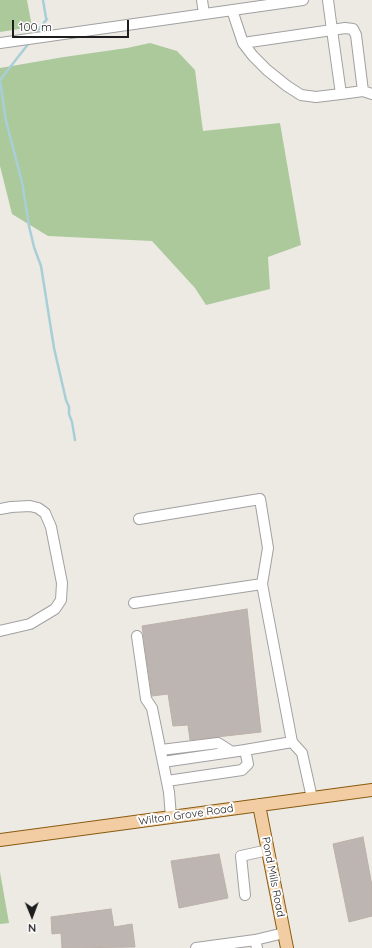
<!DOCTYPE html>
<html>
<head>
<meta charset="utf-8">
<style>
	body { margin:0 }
	#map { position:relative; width:372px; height:948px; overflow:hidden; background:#edeae4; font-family:Quicksand,sans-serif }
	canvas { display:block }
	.north { position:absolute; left:12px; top:896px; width:40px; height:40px; -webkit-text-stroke:3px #fff; paint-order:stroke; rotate:179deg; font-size:11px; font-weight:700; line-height:16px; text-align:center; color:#1d1d1d }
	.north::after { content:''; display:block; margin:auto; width:14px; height:18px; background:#1d1d1d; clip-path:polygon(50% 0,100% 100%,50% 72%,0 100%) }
	.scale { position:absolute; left:12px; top:20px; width:117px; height:18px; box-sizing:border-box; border:2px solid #1d1d1d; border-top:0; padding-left:5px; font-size:12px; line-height:14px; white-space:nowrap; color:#1d1d1d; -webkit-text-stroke:3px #fff; paint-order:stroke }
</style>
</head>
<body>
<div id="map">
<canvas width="372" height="948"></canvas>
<div class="north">N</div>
<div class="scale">100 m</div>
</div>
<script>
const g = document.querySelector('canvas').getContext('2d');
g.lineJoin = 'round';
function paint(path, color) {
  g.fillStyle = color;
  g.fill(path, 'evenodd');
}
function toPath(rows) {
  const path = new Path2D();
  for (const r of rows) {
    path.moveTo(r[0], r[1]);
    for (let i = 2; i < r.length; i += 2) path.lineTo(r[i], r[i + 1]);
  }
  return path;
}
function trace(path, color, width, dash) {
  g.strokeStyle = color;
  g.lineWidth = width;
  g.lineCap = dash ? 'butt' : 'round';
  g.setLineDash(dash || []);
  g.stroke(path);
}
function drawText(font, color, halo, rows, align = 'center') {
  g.font = font + ' Quicksand,sans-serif';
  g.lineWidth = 4;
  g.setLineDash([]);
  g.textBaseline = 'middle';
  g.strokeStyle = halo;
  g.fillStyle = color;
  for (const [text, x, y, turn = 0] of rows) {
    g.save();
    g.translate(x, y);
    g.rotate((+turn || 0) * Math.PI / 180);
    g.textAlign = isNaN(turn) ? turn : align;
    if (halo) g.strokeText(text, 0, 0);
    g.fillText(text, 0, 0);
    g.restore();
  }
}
paint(toPath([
	[0,0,27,0,32,27,0,32],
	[150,43,177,51,195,70,203,131,280,123,301,245,268,257,270,289,206,305,195,288,152,241,48,236,12,214,0,166,0,68,64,57,127,48],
	[0,872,9,923,0,924]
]), '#acc99c');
trace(toPath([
	[43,0,46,18],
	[34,35,47,19],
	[29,43,0,80,6,121,22,182,29,226,34,247,41,266,54,348,66,400,69,407,69,414,72,422,75,440]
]), '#a8cfd7', 2.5);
const building = toPath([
	[247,609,261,732,190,740,188,725,173,726,168,694,152,696,142,626,247,609],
	[363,837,372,886,372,916,349,922,333,844,363,837],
	[219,854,228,898,179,908,171,861,219,854],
	[111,909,114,927,132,924,135,947,62,948,61,933,52,934,51,917,111,909]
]);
paint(building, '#bdb5b1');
trace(building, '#bdb0a8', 1);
const minor = toPath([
	[202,0,204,14],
	[232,10,243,43,332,30,328,0],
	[0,43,303,0],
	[243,43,253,56,267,70,287,86,301,95,316,97,341,94,332,30,345,28,353,29,356,35,363,91,341,94],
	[363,91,372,94],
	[0,509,11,507,30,506,38,508,45,513,51,527,62,583,61,600,55,609,30,624,0,631],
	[139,519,260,499,268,548,262,584],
	[134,603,262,584,292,742,302,753,312,798],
	[137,636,146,699,152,708,169,792,171,817],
	[161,750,218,743,232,752],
	[245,750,292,742],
	[163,762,245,750,248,764,242,770,167,781],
	[245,895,241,856,268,850],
	[196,948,255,940],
	[257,948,255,940,284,933]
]);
const major = toPath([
	[259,805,287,948],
	[0,840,372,790]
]);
trace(minor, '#a1a1a1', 12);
trace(major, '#885a0e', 14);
trace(minor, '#fff', 10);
trace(major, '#f2cda4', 12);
drawText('11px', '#1d1d1d', '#fff', [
	["Wilton Grove Road",186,815,-8],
	["Pond Mills Road",273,877,79]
]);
</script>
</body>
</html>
